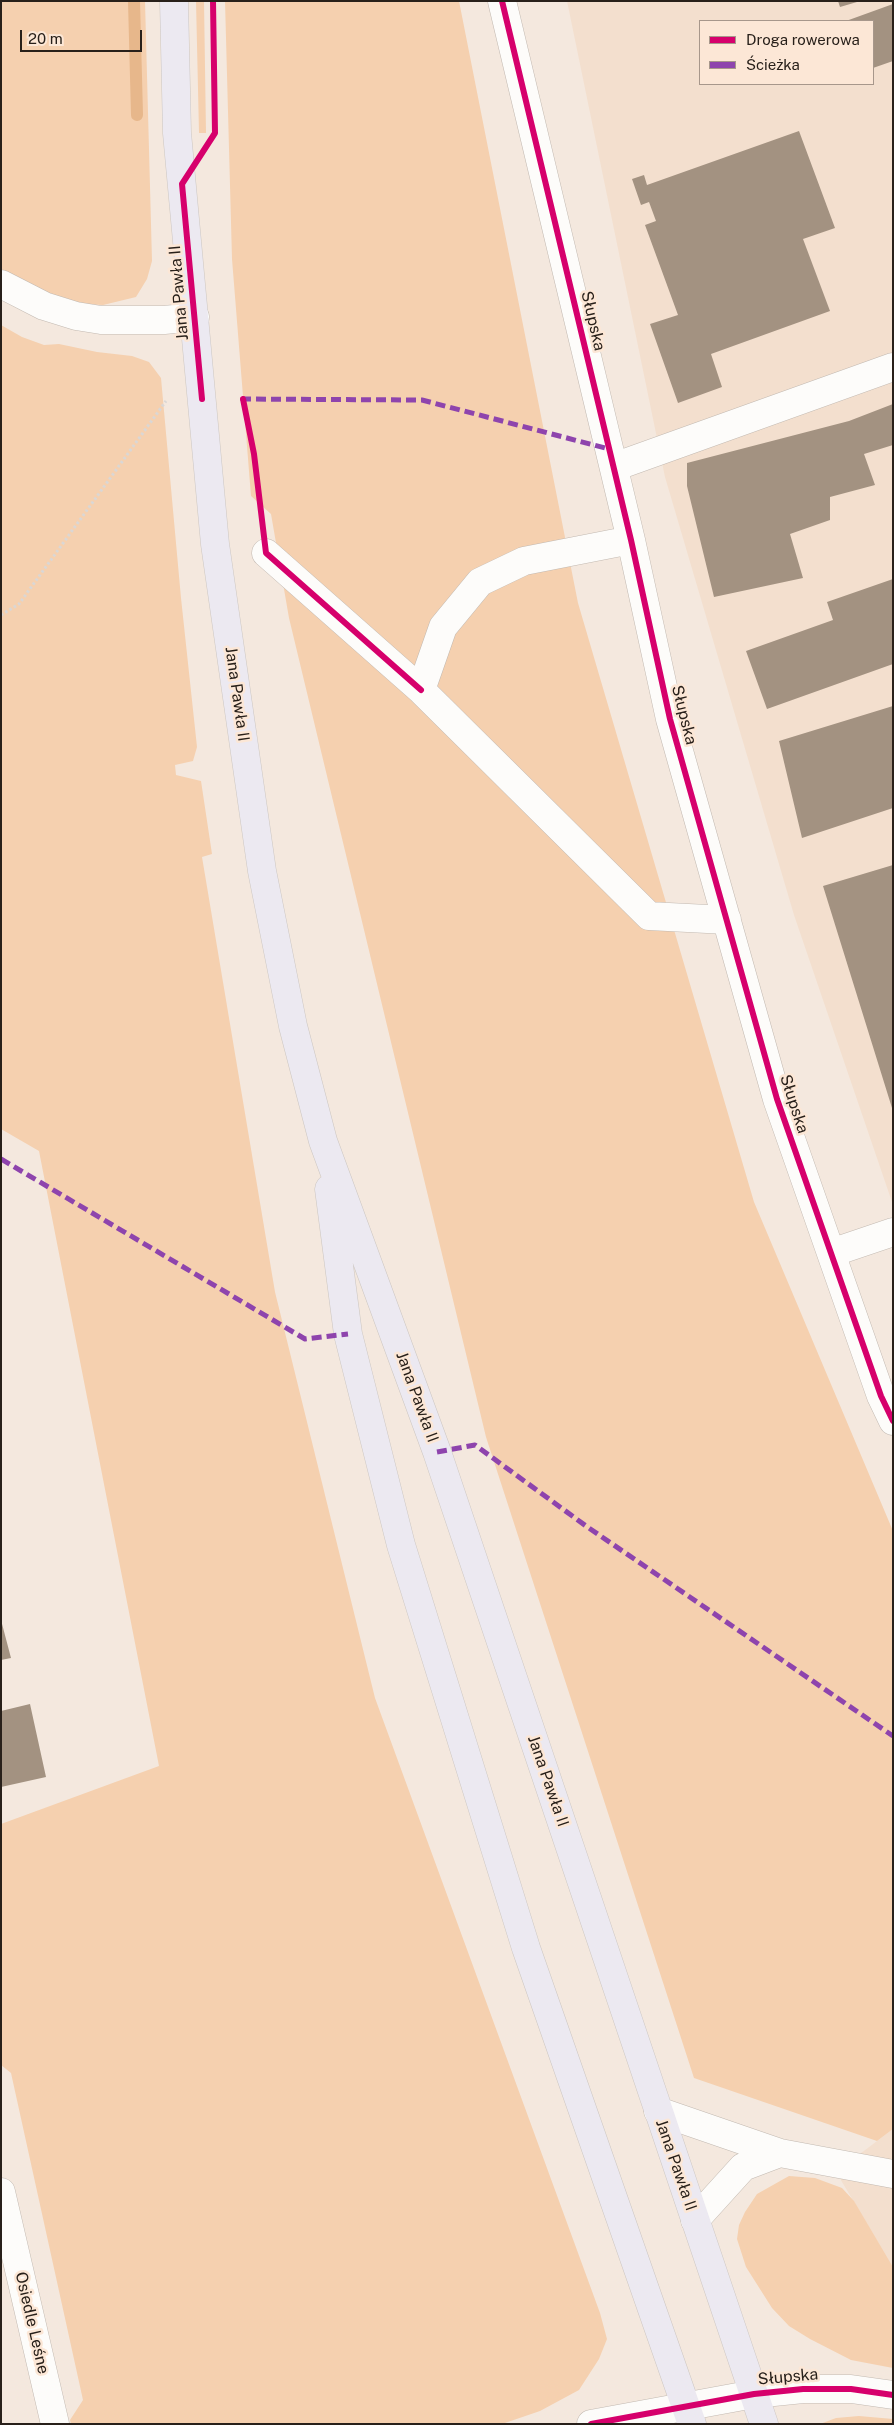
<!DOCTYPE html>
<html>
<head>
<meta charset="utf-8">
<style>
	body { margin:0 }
	#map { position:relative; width:894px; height:2425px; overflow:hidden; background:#f4e8de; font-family:"Public Sans",sans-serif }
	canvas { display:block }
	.frame { position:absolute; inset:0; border:2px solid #28201a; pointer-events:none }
	.legend { position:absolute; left:699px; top:20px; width:175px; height:65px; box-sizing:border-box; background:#fce7d6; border:1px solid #a7978b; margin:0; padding:6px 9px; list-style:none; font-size:15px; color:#28201a }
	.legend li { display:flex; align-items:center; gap:10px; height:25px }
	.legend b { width:25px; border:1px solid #a7978b }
	.scale { position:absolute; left:20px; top:30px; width:122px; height:22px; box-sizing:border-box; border:2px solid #28201a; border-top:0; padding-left:6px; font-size:15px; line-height:18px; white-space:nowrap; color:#28201a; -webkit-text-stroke:4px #fce7d6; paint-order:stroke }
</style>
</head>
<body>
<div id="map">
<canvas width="894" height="2425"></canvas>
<div class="frame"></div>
<ul class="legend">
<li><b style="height:6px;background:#d6006c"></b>Droga rowerowa</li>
<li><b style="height:6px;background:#8e44ad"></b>Ścieżka</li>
</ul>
<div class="scale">20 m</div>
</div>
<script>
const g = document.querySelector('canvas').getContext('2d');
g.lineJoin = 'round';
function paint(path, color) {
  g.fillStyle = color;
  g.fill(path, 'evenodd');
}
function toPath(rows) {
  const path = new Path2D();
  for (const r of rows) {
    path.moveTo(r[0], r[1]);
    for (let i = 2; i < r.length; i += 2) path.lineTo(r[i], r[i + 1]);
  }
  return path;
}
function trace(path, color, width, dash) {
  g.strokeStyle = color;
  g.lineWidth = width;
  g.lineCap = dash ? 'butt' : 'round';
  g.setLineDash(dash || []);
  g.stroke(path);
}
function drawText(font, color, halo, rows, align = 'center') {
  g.font = font + ' "Public Sans",sans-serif';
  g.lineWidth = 5;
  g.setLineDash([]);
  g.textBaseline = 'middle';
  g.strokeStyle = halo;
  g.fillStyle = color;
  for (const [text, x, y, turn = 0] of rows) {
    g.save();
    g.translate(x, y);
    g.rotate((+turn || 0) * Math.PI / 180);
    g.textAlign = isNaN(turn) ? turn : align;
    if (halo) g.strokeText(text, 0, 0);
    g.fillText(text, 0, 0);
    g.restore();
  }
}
paint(toPath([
	[567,1,893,1,893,1205,794,915,665,477],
	[700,21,873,21,873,84,700,84],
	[893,2129,893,2267,836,2172]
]), '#f3dfce');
paint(toPath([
	[1,1,145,1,152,261,147,279,136,297,103,305,83,304,52,295,1,269],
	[196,1,204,1,206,133,199,133],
	[225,1,459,1,578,603,754,1202,893,1531,893,2129,877,2141,694,2078,486,1437,289,618,271,514,251,496,232,259],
	[1,325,22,337,44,345,59,344,97,352,132,356,149,362,161,378,181,598,197,747,193,761,175,765,176,775,201,781,212,854,202,857,275,1292,375,1698,600,2313,607,2339,599,2359,579,2390,540,2411,502,2424,71,2424,70,2420,83,2400,11,2073,1,2065,1,1824,159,1766,39,1151,1,1129],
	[789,2176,815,2178,842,2188,854,2201,893,2267,893,2368,851,2360,810,2339,789,2326,772,2308,746,2267,737,2239,739,2225,745,2212,757,2194],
	[859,2416,893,2419,893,2424,820,2424,836,2418]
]), '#f5d0af');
trace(toPath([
	[134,1,137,115]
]), '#e7b78b', 12);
paint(toPath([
	[838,1,857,1,857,2,840,7],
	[893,4,893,61,873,68,873,21,846,21],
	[799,131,835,228,803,239,830,311,711,354,722,387,678,403,650,324,678,315,645,225,656,221,649,202,641,205,632,179,644,175,647,185],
	[893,404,893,445,864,454,875,485,830,497,830,520,790,534,803,578,714,597,687,486,687,463,849,421],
	[893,579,893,664,767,709,746,651,833,620,827,602],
	[893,706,893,808,802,838,779,741],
	[893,865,893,1108,892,1108,823,886],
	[1,1620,11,1658,1,1660],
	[30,1704,46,1777,1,1787,1,1711]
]), '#a39281');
const minor = toPath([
	[502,1,631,540,670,719,777,1099,881,1396,893,1421],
	[1,284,44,306,76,316,101,320,164,320,195,317],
	[614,467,893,367],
	[266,553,421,690,649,916,727,920],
	[421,690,443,627,480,582,524,561,631,540],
	[831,1253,893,1232],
	[658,2111,780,2153,893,2174],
	[1,2192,55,2424],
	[695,2220,743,2167,780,2153],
	[591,2424,754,2394,803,2389,851,2389,893,2395]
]);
const major = toPath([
	[174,1,177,133,215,544,262,871,293,1026,323,1141,437,1452,764,2424],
	[329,1189,348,1334,401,1545,526,1948,692,2424]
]);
trace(minor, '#c2b9b1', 29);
trace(major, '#ccc6c1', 29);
trace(toPath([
	[1,615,19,604,166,401]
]), '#dad7d5', 3, [2.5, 2.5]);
trace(minor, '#fdfcfa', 28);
trace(major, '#ece9f1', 28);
trace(toPath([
	[243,401,243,399,422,400,609,449],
	[1,1159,305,1339,348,1334],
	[437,1452,475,1445,586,1526,893,1736]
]), '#8e44ad', 5, [10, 5]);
trace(toPath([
	[502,1,631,540,670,719,777,1099,881,1396,893,1421],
	[202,399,182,184,215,133,213,1],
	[243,399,254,454,266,553,421,690],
	[591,2424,754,2394,803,2389,851,2389,893,2395]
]), '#d6006c', 6);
drawText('16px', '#28201a', '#fce7d6', [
	["Jana Pawła II",179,293,-95],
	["Słupska",593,321,77],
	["Jana Pawła II",237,694,82],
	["Słupska",684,715,76],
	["Słupska",794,1104,72],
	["Jana Pawła II",417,1397,70],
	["Jana Pawła II",548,1781,71],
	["Jana Pawła II",676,2165,71],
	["Osiedle Leśne",32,2323,77],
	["Słupska",788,2377,-5]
]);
</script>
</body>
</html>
